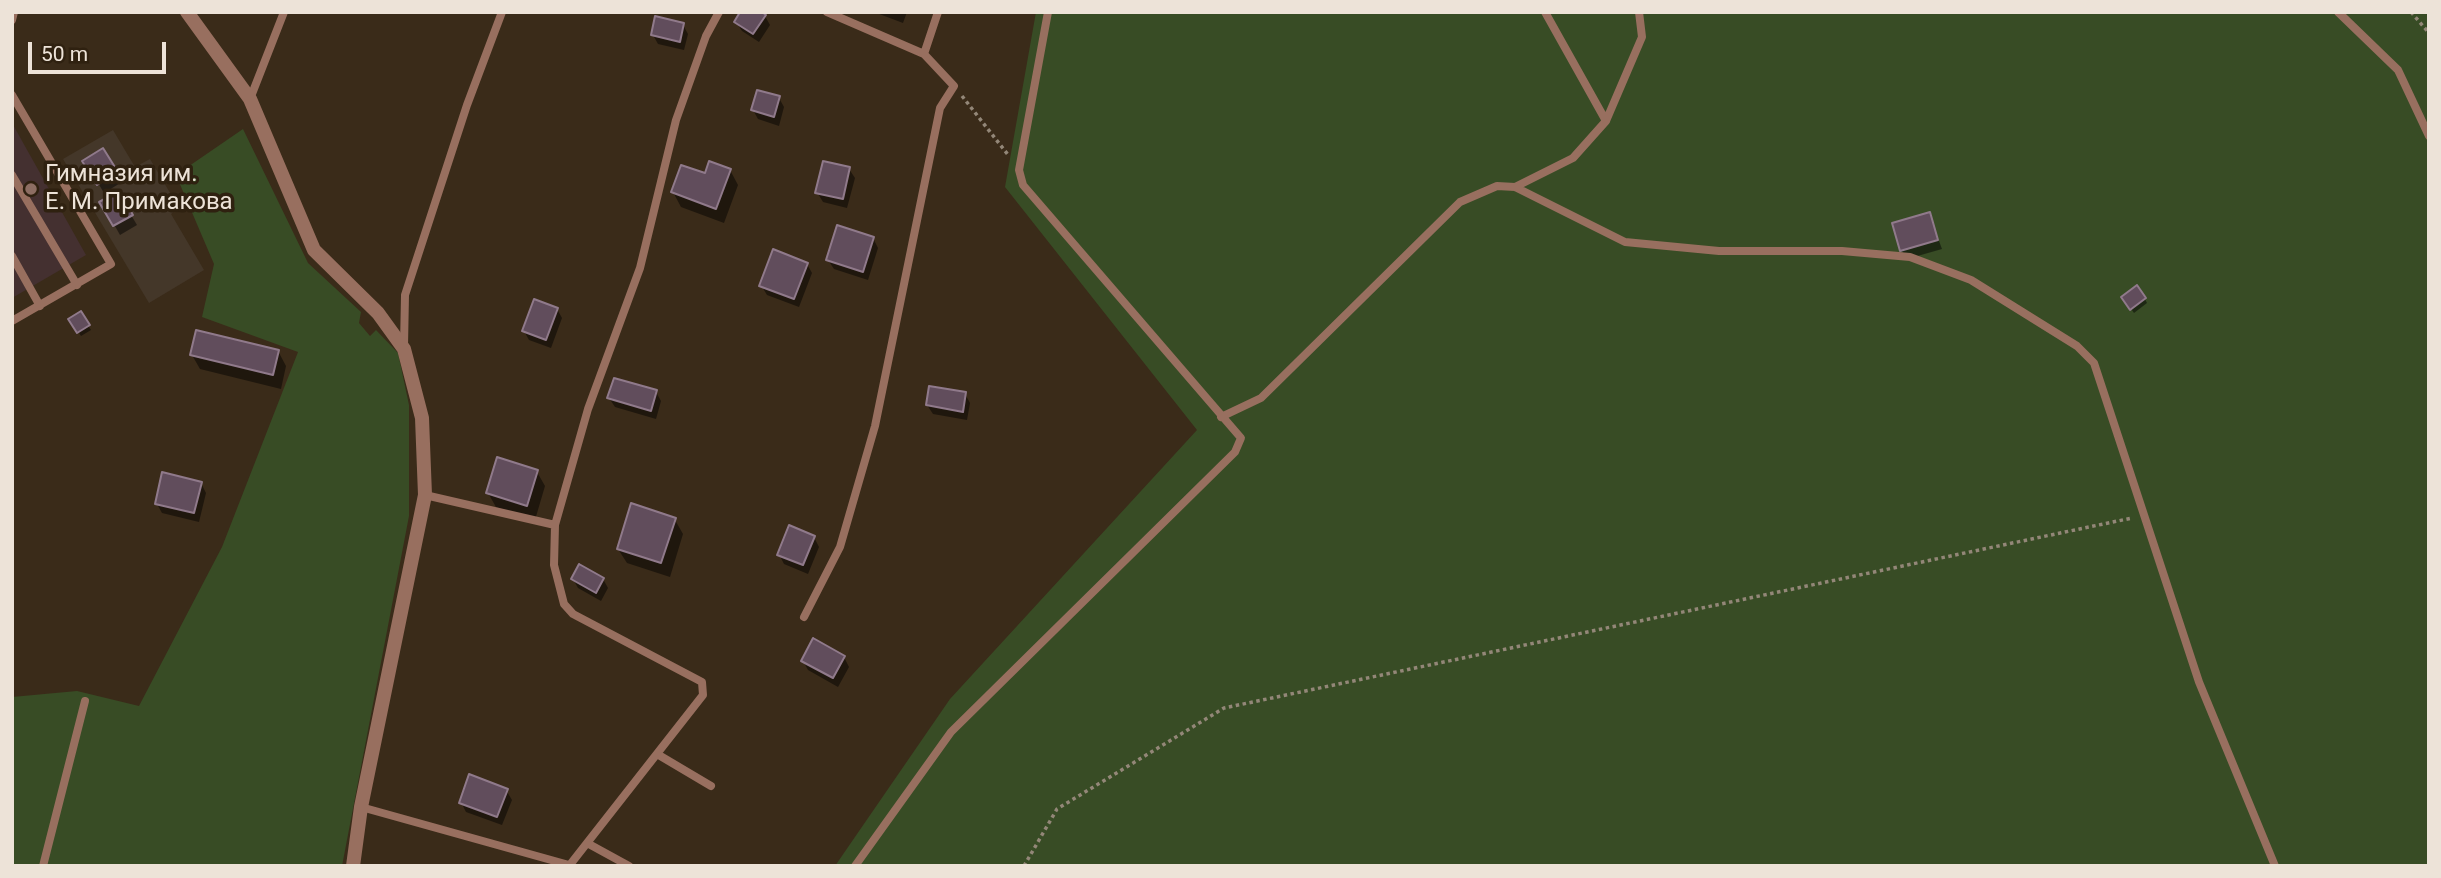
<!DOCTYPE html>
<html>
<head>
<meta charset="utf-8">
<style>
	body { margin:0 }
	#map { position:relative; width:2441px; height:878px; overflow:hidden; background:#3a2b19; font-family:Roboto,sans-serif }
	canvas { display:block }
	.frame { position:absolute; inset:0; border:14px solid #ede3d8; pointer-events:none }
	.scale { position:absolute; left:28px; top:42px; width:138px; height:32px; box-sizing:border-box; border:4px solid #ede3d8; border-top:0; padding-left:9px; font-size:21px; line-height:24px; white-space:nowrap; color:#ede3d8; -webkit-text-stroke:5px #2f2110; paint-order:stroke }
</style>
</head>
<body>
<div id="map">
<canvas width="2441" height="878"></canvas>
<div class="frame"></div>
<div class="scale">50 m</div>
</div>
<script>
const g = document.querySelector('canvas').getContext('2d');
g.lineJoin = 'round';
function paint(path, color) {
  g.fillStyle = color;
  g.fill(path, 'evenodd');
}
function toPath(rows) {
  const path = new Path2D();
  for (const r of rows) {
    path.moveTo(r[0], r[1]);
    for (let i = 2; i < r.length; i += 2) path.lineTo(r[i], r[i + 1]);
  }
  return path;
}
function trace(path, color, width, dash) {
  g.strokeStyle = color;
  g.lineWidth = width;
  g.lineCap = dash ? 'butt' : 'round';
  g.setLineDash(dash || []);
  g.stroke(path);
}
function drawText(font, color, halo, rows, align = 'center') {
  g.font = font + ' Roboto,sans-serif';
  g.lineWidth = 7;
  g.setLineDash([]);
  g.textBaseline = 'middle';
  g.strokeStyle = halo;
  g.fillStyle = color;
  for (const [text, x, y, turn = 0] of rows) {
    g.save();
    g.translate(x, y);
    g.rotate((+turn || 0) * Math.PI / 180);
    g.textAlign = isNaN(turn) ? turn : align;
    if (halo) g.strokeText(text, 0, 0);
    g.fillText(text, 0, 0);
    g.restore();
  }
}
paint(toPath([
	[113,130,135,167,150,159,179,208,171,214,204,270,149,303,63,159]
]), '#443729');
paint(toPath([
	[12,123,86,255,12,298]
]), '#443030');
paint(toPath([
	[1036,12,2429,12,2429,866,835,866,950,699,1197,430,1005,187],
	[243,129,308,263,361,312,359,323,370,336,376,330,398,353,409,405,409,516,342,866,12,866,12,697,77,691,139,706,222,547,298,352,202,317,214,264,176,175]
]), '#384c25');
paint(toPath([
	[874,12,907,12,903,23],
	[765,16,770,25,759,42,742,31,736,22],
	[683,25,688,34,684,50,658,44,653,35],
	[779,98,784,107,779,126,758,119,753,110],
	[103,151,122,182,104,193,85,161],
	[849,169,855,178,847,208,823,202,817,192],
	[730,170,738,185,724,223,681,207,673,192,706,176],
	[118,193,137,225,120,235,102,203],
	[1929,214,1942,249,1907,259,1901,250],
	[873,238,878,248,868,280,834,269,828,260],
	[807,264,812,273,799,307,767,295,761,285],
	[2145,299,2147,303,2134,313,2126,302],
	[557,309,562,318,551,348,529,340,524,331],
	[80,313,91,330,81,336,70,319],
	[278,351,286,366,281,389,200,369,192,355],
	[656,392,661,401,656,419,615,407,609,398],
	[965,394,970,403,967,420,933,414,927,405],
	[537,472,545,486,535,520,496,507,488,493],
	[201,483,206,493,199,522,162,513,157,504],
	[675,520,683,534,670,577,627,563,618,549],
	[814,537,819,547,808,574,784,564,779,554],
	[573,579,603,579,608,588,601,601,578,588],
	[844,657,849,667,838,687,808,670,803,661],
	[506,790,512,800,502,825,466,812,461,802]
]), '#0007');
const building = toPath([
	[740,12,762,12,766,15,753,34,734,22,740,12],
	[655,16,684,23,680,42,651,35,655,16],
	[757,90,780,96,774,117,751,110,757,90],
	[103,148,118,172,97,185,82,161,103,148],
	[709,161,731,169,716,209,671,192,681,165,705,173,709,161],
	[823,161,850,167,843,199,815,193,823,161],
	[119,191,133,215,113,226,99,202,119,191],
	[1930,212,1938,240,1900,251,1892,223,1930,212],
	[837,225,874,237,863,272,826,260,837,225],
	[773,249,808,263,794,299,759,286,773,249],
	[2137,285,2146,298,2130,310,2121,297,2137,285],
	[534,299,558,308,546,340,522,331,534,299],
	[81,311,90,325,77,333,68,319,81,311],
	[196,330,279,350,273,375,190,355,196,330],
	[614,378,657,390,651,411,607,398,614,378],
	[929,386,966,392,963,412,926,405,929,386],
	[497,457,538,470,527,506,486,493,497,457],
	[162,472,202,482,194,513,155,504,162,472],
	[631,503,676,518,661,563,617,549,631,503],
	[789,525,815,536,803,565,777,555,789,525],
	[579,564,604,578,596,593,571,579,579,564],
	[813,638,845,656,833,678,801,661,813,638],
	[469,774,508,789,497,817,459,803,469,774]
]);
paint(building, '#614d5c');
trace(building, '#907a8b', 2);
trace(toPath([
	[2411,12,2429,33],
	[962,96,1009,156],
	[1024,866,1057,809,1224,708,2132,518]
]), '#938778', 3.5, [3.5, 3.5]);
trace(toPath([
	[1545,12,1606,121],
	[2338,12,2398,70,2429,136],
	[12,20,14,12],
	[924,54,938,12],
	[12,95,111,264,12,321],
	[250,99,284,12],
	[12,175,77,285],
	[1515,187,1573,158,1606,121,1642,37,1639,12],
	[12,256,40,306],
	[404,346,405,295,467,105,502,12],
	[1221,417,1261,398,1460,202,1497,186,1515,187,1625,242,1719,251,1842,251,1910,257,1971,280,2077,346,2094,363,2199,682,2275,866],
	[425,495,555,525],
	[804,617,840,547,875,426,940,108,954,86,924,54,827,12],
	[657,754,711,786],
	[361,807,569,865],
	[587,843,629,866],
	[43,866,85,701],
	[569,866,703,695,702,682,573,614,564,604,554,565,555,525,588,409,640,268,676,120,706,36,719,12],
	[855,866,951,732,1235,452,1241,438,1023,185,1019,170,1048,12]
]), '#986f5f', 8);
trace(toPath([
	[187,12,250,99,314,250,378,313,404,349,422,418,425,495,361,807,353,866]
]), '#986f5f', 14);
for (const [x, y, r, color] of [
	[31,189,7,"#8d6e63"]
]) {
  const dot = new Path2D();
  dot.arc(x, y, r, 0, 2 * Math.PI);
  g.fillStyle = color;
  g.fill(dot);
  trace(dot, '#2f2110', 2.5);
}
drawText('24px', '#ede3d8', '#2f2110', [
	["Гимназия им.",45,175],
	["Е. М. Примакова",45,203]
], 'left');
</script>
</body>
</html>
